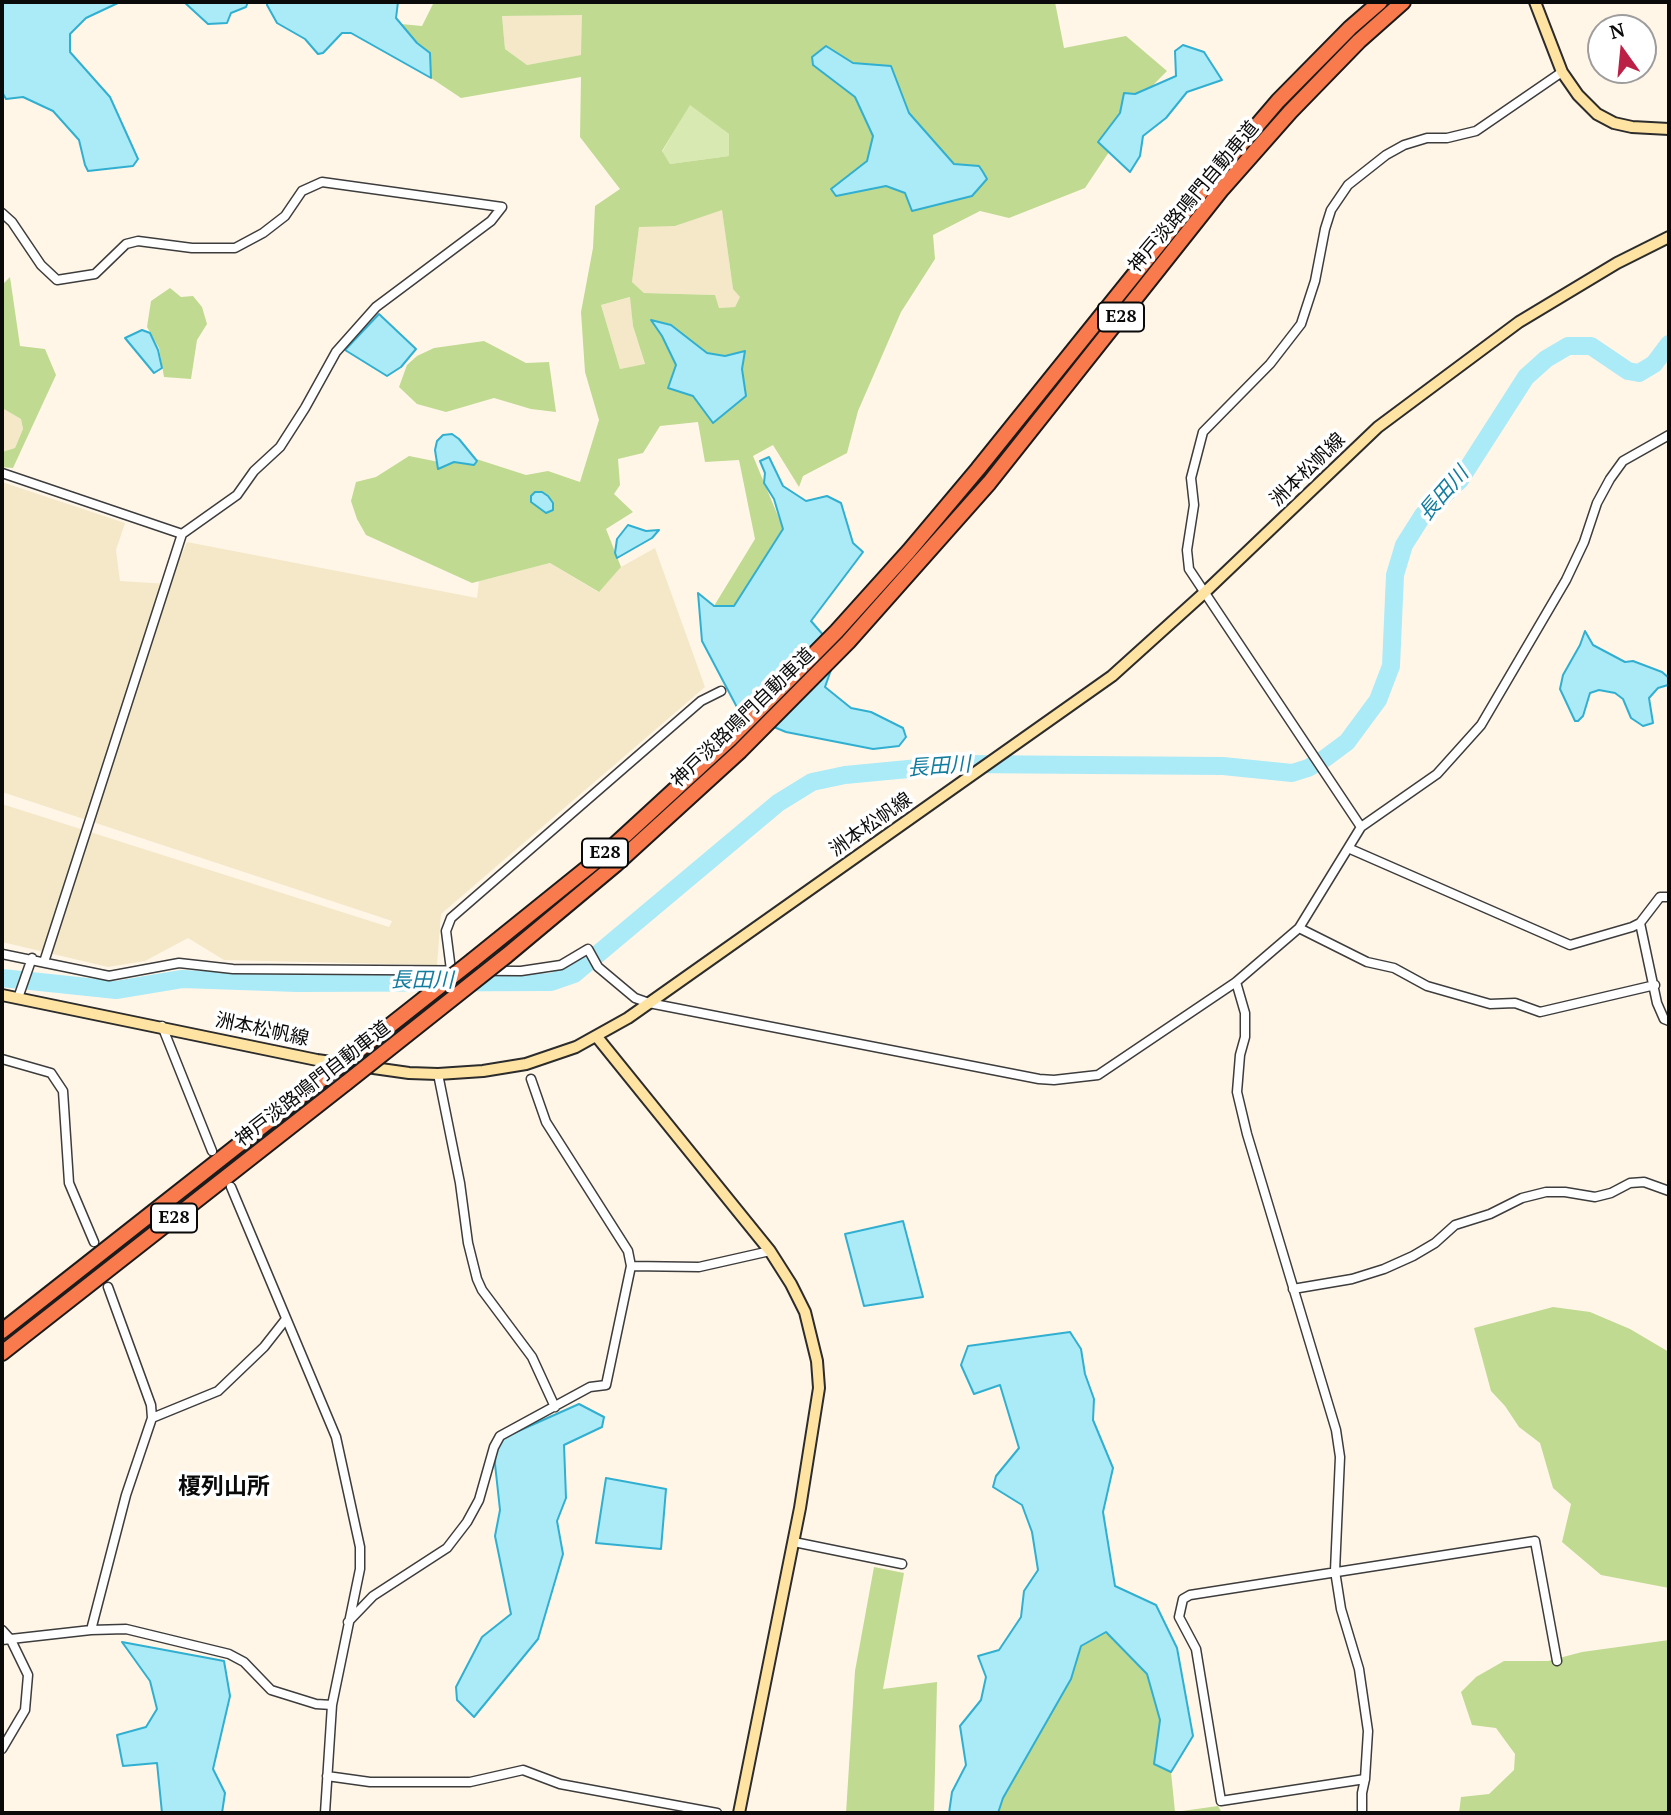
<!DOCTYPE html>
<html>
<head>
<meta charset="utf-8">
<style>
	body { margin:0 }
	#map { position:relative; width:1671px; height:1815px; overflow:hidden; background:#fff6e8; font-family:"PT Serif",serif }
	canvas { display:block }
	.frame { position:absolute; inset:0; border:4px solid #0a0a0a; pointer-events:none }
	.north { position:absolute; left:1587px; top:14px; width:70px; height:70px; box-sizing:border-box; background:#fff; border:2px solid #9d9d9d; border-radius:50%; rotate:345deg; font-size:19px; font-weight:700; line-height:28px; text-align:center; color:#0a0a0a }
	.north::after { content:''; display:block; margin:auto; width:24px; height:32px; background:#bd2046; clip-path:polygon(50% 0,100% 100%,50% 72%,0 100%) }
</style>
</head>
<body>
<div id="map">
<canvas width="1671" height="1815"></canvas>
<div class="frame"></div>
<div class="north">N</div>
</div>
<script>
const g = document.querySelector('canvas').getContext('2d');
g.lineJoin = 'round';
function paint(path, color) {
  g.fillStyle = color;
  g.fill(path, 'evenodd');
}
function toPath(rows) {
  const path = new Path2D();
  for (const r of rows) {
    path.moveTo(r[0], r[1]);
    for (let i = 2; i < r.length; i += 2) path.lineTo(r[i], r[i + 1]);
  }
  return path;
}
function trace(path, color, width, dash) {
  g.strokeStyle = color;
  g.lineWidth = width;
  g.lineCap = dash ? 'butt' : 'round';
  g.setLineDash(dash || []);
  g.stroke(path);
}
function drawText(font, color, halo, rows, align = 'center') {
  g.font = font + ' "PT Serif","Noto Sans JP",serif';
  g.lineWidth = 7;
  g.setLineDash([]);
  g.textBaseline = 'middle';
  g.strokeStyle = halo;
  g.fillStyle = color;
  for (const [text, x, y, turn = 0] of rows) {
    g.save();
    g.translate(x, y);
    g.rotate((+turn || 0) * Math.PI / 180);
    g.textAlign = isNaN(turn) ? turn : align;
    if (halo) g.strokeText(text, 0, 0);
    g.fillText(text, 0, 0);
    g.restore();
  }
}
paint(toPath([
	[582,14,582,55,527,65,505,49,502,16],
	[722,209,733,289,741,296,735,307,719,308,714,295,644,293,632,282,639,226,675,226],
	[631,297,633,326,645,365,620,369,601,305],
	[2,408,21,419,23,429,15,448,2,452],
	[2,482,125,523,116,550,120,581,169,584,187,542,477,598,479,581,550,563,598,592,621,567,655,548,705,687,441,914,437,965,224,960,188,938,145,961,108,967,2,942,2,804,389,927,392,921,2,792]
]), '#f5e8c8');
paint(toPath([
	[690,104,729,134,729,156,670,164,662,152]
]), '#d9e9b2');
paint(toPath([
	[434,2,1055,2,1064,48,1126,36,1167,71,1098,141,1109,152,1085,188,1009,218,980,211,933,235,935,259,901,312,858,411,847,453,803,476,799,487,773,445,753,456,783,528,734,606,714,606,755,539,739,460,705,462,698,422,660,426,643,453,618,459,620,485,614,494,633,512,606,529,621,567,599,592,550,563,472,583,366,535,357,519,351,501,356,482,376,477,409,456,444,463,467,456,526,475,548,471,580,482,599,420,585,372,581,312,593,248,595,206,620,189,580,137,581,77,461,98,431,78,430,53,417,43,401,24,422,26],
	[582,15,581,55,527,65,505,49,502,16],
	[826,46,852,63,891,66,909,113,954,164,979,166,905,193,886,186,831,189,867,161,873,136,855,97,813,65],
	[690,105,729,134,729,156,670,164,662,151],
	[722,210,733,289,740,297,735,307,719,308,715,295,644,293,632,282,639,227,675,226],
	[630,297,633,326,645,364,620,369,601,305],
	[652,322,671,325,707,353,725,356,742,369,746,396,713,423,693,396,669,388,676,365,662,336],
	[10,277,20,346,45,349,56,375,13,468,2,467,2,452,15,448,23,429,21,419,2,408,2,285],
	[170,288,181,297,193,296,202,307,207,324,197,340,191,379,164,377,159,348,147,327,151,301],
	[484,341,526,363,549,362,556,412,531,409,494,398,446,412,417,404,399,387,407,365,417,356,434,348],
	[1553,1307,1590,1312,1630,1329,1669,1352,1669,1588,1601,1575,1562,1542,1571,1504,1553,1488,1540,1443,1519,1427,1505,1406,1491,1391,1474,1328],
	[874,1567,904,1573,883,1689,937,1682,934,1813,846,1813,855,1671],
	[1106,1632,1147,1674,1160,1720,1154,1764,1171,1772,1175,1812,1218,1806,1222,1813,998,1813,1003,1798,1071,1679,1081,1645],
	[1669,1640,1669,1813,1459,1813,1461,1797,1489,1794,1514,1770,1515,1754,1496,1728,1472,1725,1461,1692,1476,1677,1504,1661,1548,1661,1582,1652]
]), '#c0da91');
const water = toPath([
	[2,2,120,2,86,18,70,34,70,52,110,97,138,159,133,166,88,171,85,165,79,140,53,111,23,97,6,99,2,92,2,2],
	[184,2,248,2,246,7,231,13,227,23,208,24,184,2],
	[267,2,398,2,396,18,417,43,430,53,431,78,351,33,342,33,323,53,318,54,305,39,277,23,267,5,267,2],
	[1183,45,1204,52,1222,80,1187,92,1166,118,1143,136,1140,156,1130,172,1098,142,1120,113,1124,93,1135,94,1176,76,1175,51,1183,45],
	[826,46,853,63,891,66,909,113,954,164,979,166,983,172,987,179,972,196,912,211,905,193,886,186,836,196,831,189,867,161,873,136,855,97,813,65,812,57,826,46],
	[379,314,416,349,401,367,387,376,345,350,379,314],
	[651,320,671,325,707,353,725,356,745,351,742,369,746,396,713,423,693,396,668,388,676,365,662,336,651,320],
	[142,330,150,333,158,350,162,368,154,373,125,338,142,330],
	[452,434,459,439,477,461,474,465,454,462,438,469,435,450,437,441,443,435,452,434],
	[769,457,783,486,806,501,827,496,841,503,853,543,863,552,811,621,831,644,832,667,825,687,851,708,871,712,903,728,906,737,899,746,873,749,786,732,740,713,702,641,698,593,714,606,734,606,783,529,774,499,764,483,765,473,760,461,769,457],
	[535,492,542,492,548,496,553,503,553,510,546,513,531,502,531,496,535,492],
	[628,525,646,531,659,530,652,538,617,558,615,553,617,539,628,525],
	[1585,631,1593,645,1625,662,1633,661,1662,672,1669,678,1668,685,1658,688,1649,698,1653,723,1643,726,1631,718,1623,699,1615,693,1599,690,1590,693,1583,716,1578,721,1575,721,1560,689,1563,675,1580,645,1585,631],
	[903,1221,923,1297,864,1306,845,1234,903,1221],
	[1070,1332,1081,1349,1085,1374,1094,1399,1093,1420,1113,1468,1103,1512,1115,1586,1156,1605,1177,1648,1193,1736,1171,1772,1154,1764,1160,1720,1147,1674,1106,1632,1081,1646,1071,1679,1003,1798,998,1813,949,1813,952,1792,966,1765,960,1726,981,1700,986,1677,978,1656,999,1650,1021,1617,1024,1591,1038,1570,1032,1532,1022,1505,993,1487,996,1476,1019,1448,1000,1385,974,1394,961,1365,968,1346,1070,1332],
	[579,1404,604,1417,602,1427,564,1445,566,1498,557,1521,563,1554,538,1639,474,1717,457,1700,456,1687,482,1637,511,1614,495,1536,500,1510,495,1464,496,1441,579,1404],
	[606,1478,666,1489,661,1549,596,1543,606,1478],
	[122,1642,224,1661,230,1696,213,1769,225,1793,222,1813,162,1813,157,1763,123,1766,117,1735,146,1727,157,1709,150,1681,122,1642]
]);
paint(water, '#abeaf7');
trace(water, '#31afd0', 2);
trace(toPath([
	[2,978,116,990,182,979,297,983,551,982,574,974,778,803,812,782,845,775,961,764,1223,766,1292,773,1308,768,1324,759,1347,742,1378,700,1391,666,1395,575,1404,545,1423,515,1460,480,1526,377,1546,359,1568,346,1591,346,1628,371,1639,373,1654,364,1669,344]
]), '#abeaf7', 18);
const street = toPath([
	[2,213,12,222,41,265,57,280,95,274,126,244,138,241,192,248,235,248,263,233,285,216,302,191,322,182,502,207,491,221,376,307,336,352,305,408,280,447,254,471,237,495,182,534,44,962],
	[2,473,182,534],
	[1361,827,1189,569,1187,550,1194,505,1191,478,1203,432,1270,364,1301,324,1315,281,1325,229,1331,210,1348,185,1386,155,1404,145,1427,138,1447,138,1476,131,1562,72],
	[1348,848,1570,945,1632,927,1640,923,1660,897,1669,897],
	[1640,923,1657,1003,1664,1019,1669,1021],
	[1299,928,1367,962,1394,968,1427,986,1490,1004,1515,1003,1540,1012,1655,985],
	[2,954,109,976,179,963,233,969,521,971,561,965,588,949,598,967,635,998,649,1003,1039,1079,1054,1080,1098,1075,1236,982,1299,928,1361,827,1437,774,1481,725,1566,580,1584,542,1597,503,1610,479,1623,461,1669,435],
	[451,970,446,931,451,918,701,701,721,691],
	[1236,982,1245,1013,1245,1037,1240,1055,1237,1092,1247,1134,1336,1430,1340,1457,1335,1571,1341,1609,1359,1669,1368,1731,1365,1779,1362,1793,1362,1813],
	[18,998,32,958],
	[162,1026,212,1151],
	[2,1059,51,1073,63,1091,69,1183,94,1242],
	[438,1074,460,1183,468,1243,477,1279,482,1290,532,1357,555,1407],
	[231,1187,336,1437,360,1547,360,1569,332,1705,325,1813],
	[631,1266,699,1267,770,1251],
	[1293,1289,1352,1279,1384,1269,1413,1256,1435,1243,1455,1225,1490,1214,1522,1198,1546,1192,1565,1192,1595,1197,1611,1193,1630,1183,1644,1182,1669,1191],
	[152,1418,218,1391,264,1347,286,1319],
	[794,1542,902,1564],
	[348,1622,373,1596,447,1548,467,1522,479,1500,494,1447,500,1436,590,1387,606,1385,631,1266,628,1251,546,1122,531,1079],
	[2,1630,11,1640,28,1675,25,1710,2,1749],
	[91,1630,126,1495,152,1418,151,1405,108,1287],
	[2,1640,91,1630,126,1629,229,1654,244,1662,271,1690,316,1704,332,1705],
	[327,1776,370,1782,470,1782,523,1770,560,1784,717,1813],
	[1365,1779,1221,1801,1196,1649,1179,1617,1183,1599,1190,1595,1535,1541,1557,1661]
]);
const secondary = toPath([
	[1535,2,1562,72,1578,95,1597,114,1614,123,1632,127,1669,129],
	[2,995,317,1060,409,1073,438,1074,483,1071,526,1064,576,1047,628,1018,1112,676,1204,593,1378,427,1519,322,1617,263,1669,237],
	[597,1037,770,1251,791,1284,805,1312,817,1361,819,1388,800,1508,739,1813]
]);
const highway = toPath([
	[506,956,615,865,740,751,848,642,989,483,1222,189,1290,112,1359,41,1403,2],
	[473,960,607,852,731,738,837,631,909,551,978,469,1212,178,1278,101,1350,28,1380,2],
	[2,1331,326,1076],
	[2,1353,346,1083]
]);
trace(street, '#3d3d3d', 11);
trace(secondary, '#2c2c2c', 14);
trace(highway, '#1b1b1b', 18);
trace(street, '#fff', 8);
trace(secondary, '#ffe3a3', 10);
trace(highway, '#f87a4d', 14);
const highwayBridge = toPath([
	[326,1076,473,960],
	[346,1083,506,956]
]);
trace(highwayBridge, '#1b1b1b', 18, []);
trace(highwayBridge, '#f87a4d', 14);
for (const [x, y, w] of [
	[1121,317,46],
	[605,853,46],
	[174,1218,46]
]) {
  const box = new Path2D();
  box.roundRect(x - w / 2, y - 14.5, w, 29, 5);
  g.fillStyle = '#fff';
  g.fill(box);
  trace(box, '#0a0a0a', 2);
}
drawText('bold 18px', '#0a0a0a', null, [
	["E28",1121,317],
	["E28",605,853],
	["E28",174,1218]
]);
drawText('19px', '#0a0a0a', '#fff', [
	["神戸淡路鳴門自動車道",1194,197,-50],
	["洲本松帆線",1308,470,-44],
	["神戸淡路鳴門自動車道",743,718,-44],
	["洲本松帆線",871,825,-35],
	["洲本松帆線",262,1030,12],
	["神戸淡路鳴門自動車道",313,1084,-38]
]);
drawText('italic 21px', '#127c9e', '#fff', [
	["長田川",1444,494,-49],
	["長田川",939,767,-4],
	["長田川",422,981]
]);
drawText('bold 23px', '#0a0a0a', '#fff', [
	["榎列山所",224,1487]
]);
</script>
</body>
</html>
